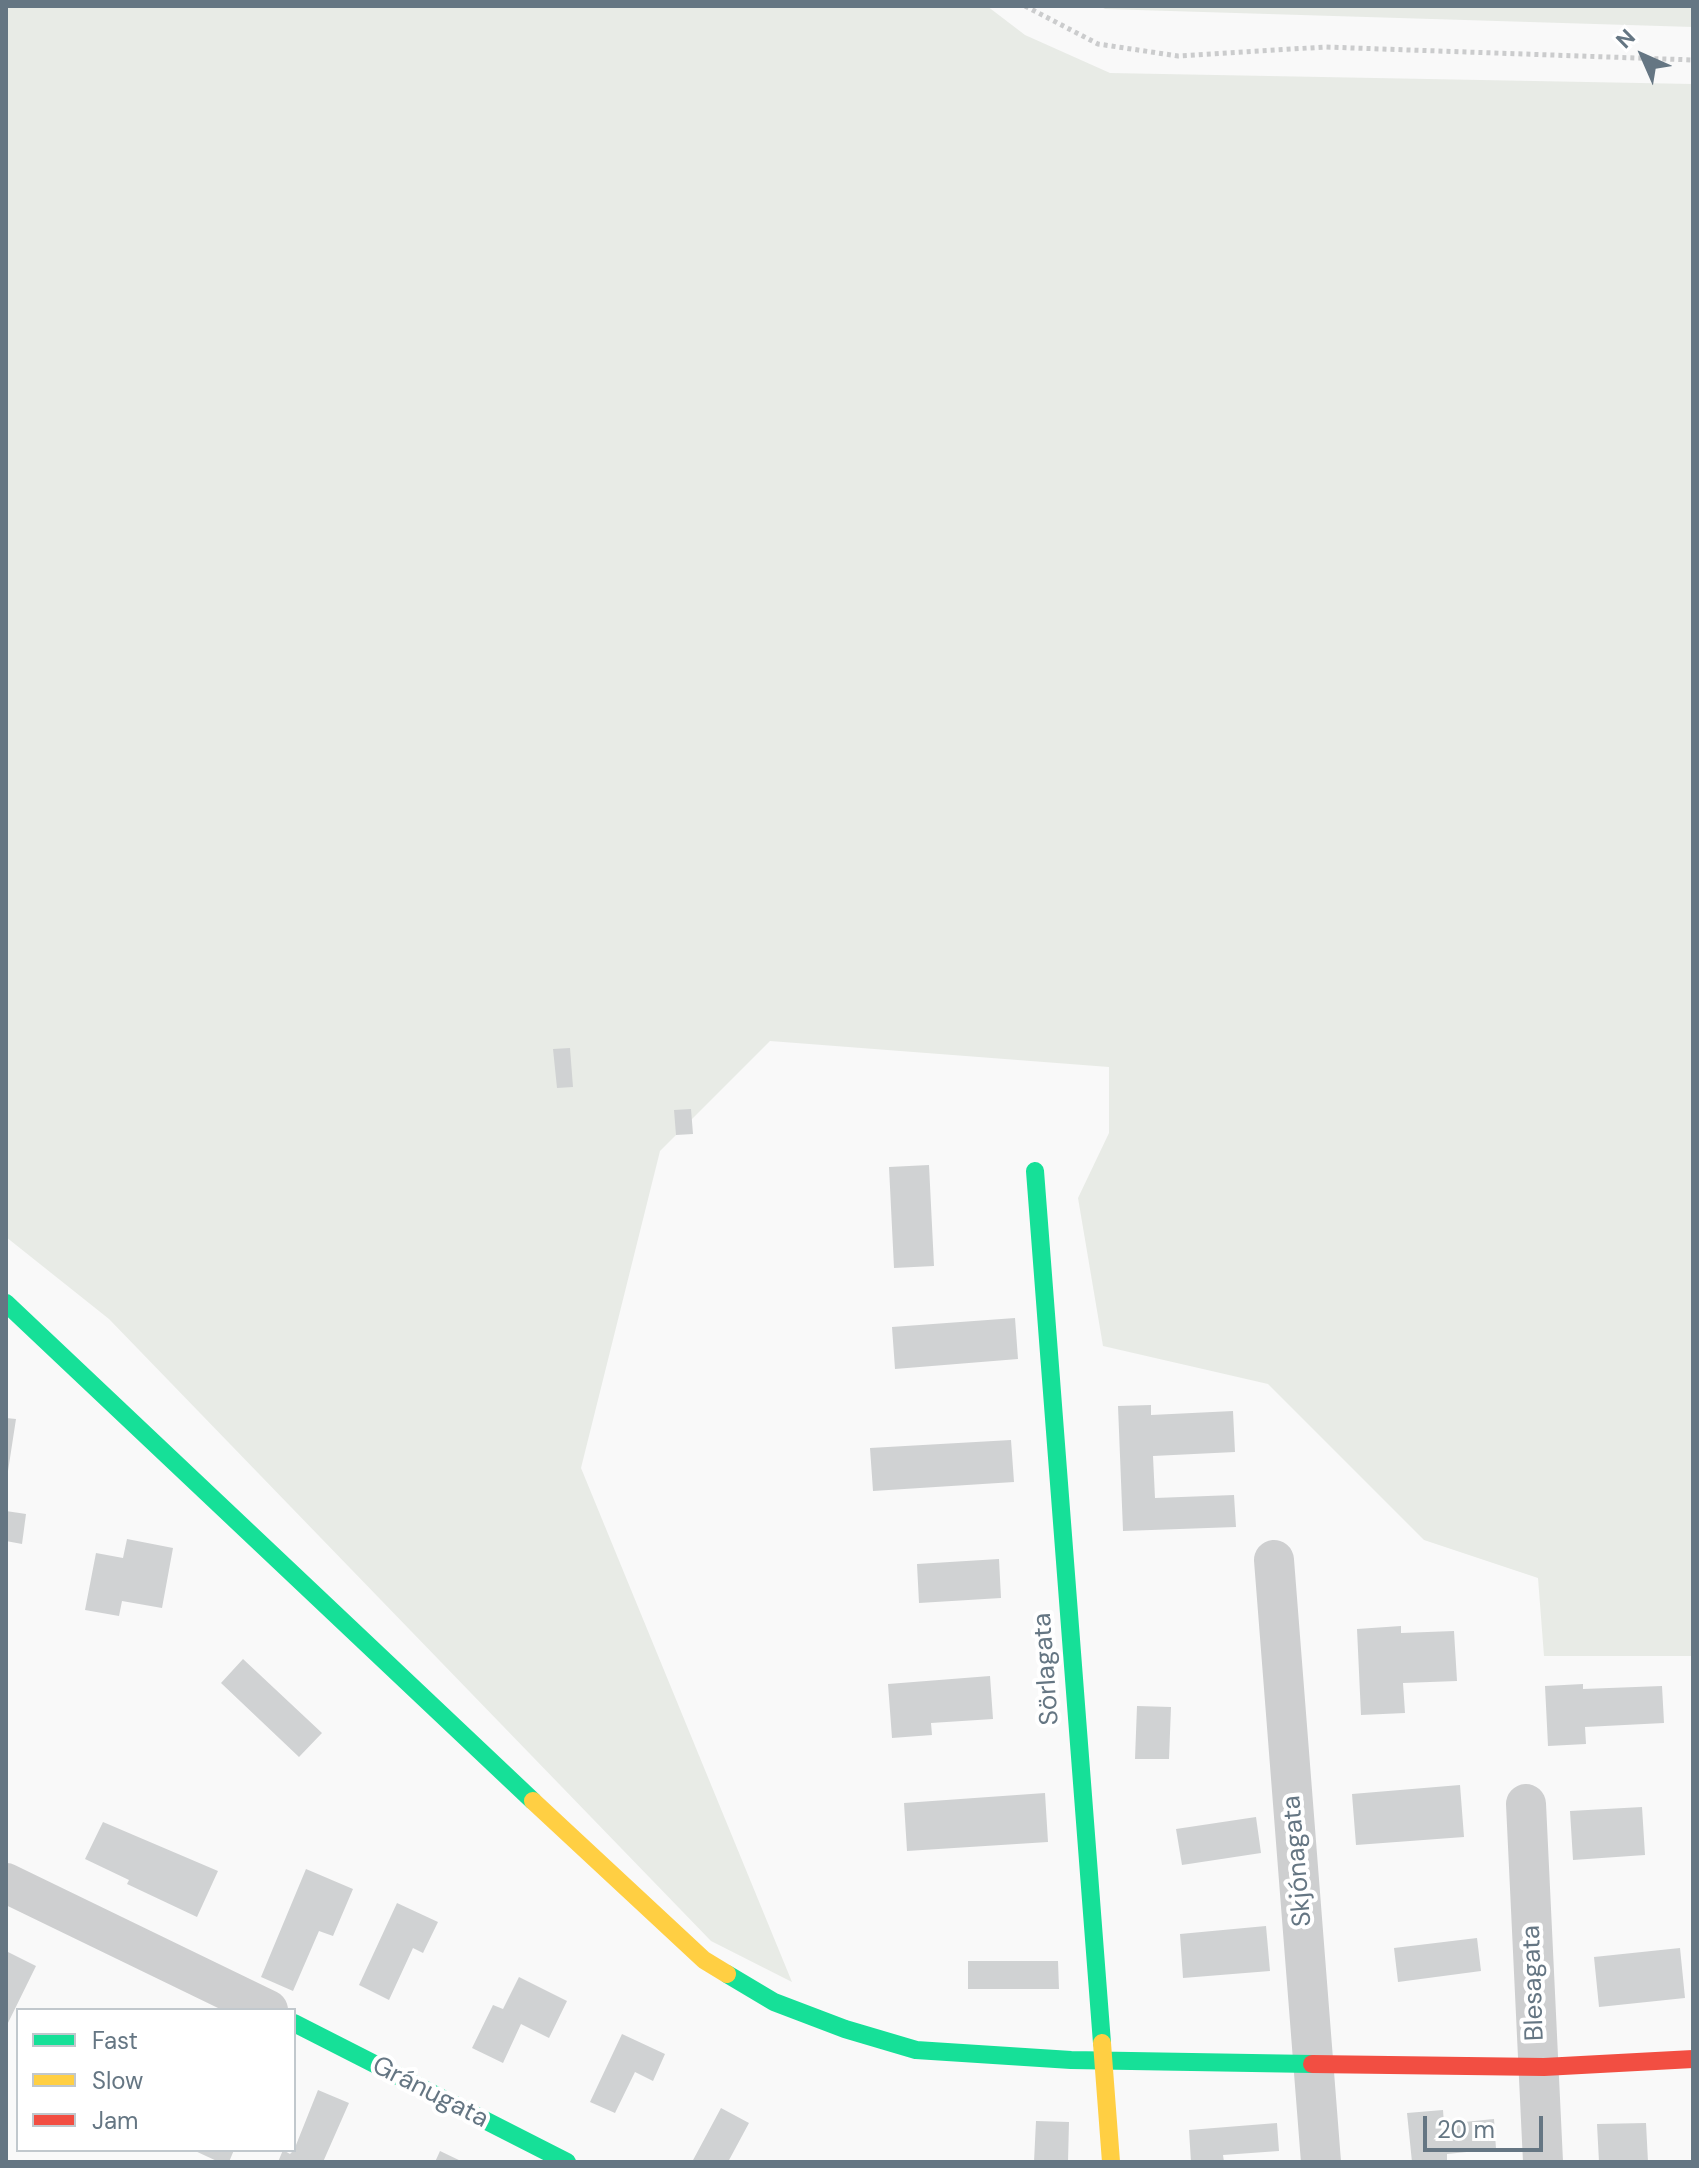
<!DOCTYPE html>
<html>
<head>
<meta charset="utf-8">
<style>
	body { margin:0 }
	#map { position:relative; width:1699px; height:2168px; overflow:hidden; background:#f9f9f9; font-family:"DM Sans",sans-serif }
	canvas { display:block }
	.frame { position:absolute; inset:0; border:8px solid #657683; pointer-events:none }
	.legend { position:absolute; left:16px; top:2008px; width:280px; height:144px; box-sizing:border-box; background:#fff; border:2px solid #c1c8cd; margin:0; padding:10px 14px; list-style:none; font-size:24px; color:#657683 }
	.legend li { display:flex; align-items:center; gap:16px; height:40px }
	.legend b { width:40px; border:2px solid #c1c8cd }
	.north { position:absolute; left:1603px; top:16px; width:80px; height:80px; -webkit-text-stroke:6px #fff; paint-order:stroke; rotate:315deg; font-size:22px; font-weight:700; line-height:32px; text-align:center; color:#657683 }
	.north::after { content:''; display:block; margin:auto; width:28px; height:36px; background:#657683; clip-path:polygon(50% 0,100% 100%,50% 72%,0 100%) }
	.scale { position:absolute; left:1423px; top:2116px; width:120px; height:36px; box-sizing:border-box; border:4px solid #657683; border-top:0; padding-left:10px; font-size:24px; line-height:28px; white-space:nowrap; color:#657683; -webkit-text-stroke:6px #fff; paint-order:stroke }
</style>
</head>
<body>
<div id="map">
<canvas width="1699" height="2168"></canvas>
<div class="frame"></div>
<ul class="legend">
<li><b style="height:10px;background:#16e098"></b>Fast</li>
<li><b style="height:10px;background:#ffcf43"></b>Slow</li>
<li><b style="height:10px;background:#f24e42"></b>Jam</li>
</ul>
<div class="north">N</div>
<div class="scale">20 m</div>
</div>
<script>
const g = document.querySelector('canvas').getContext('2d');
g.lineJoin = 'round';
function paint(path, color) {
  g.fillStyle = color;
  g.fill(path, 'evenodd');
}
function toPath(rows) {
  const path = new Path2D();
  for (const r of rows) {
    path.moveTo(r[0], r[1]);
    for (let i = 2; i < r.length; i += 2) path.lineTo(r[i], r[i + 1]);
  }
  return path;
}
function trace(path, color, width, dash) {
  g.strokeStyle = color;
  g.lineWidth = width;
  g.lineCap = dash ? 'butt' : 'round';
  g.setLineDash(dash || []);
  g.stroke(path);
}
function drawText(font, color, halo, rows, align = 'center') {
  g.font = font + ' "DM Sans",sans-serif';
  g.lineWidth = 8;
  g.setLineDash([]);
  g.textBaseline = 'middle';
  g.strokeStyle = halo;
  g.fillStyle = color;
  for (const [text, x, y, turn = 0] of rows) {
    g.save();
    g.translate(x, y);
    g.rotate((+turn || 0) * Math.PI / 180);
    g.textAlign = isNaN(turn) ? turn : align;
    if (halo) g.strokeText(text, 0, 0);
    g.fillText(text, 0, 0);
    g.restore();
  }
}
paint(toPath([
	[6,6,987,6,1025,35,1110,73,1693,84,1693,1656,1544,1656,1538,1578,1424,1540,1268,1384,1103,1346,1078,1198,1109,1133,1109,1067,770,1041,660,1151,581,1468,792,1982,711,1941,109,1319,6,1237],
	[1100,6,1693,6,1693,27,1105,9]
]), '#e8ebe6');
paint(toPath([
	[570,1048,573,1087,557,1088,553,1049],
	[691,1109,693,1134,676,1135,674,1110],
	[929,1165,934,1266,894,1268,889,1167],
	[1015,1318,1018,1359,895,1369,892,1327],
	[1151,1405,1151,1415,1233,1411,1235,1452,1153,1456,1155,1498,1234,1495,1236,1527,1123,1531,1118,1406],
	[6,1418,16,1419,8,1471,6,1471],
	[1011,1440,1014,1482,873,1491,870,1448],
	[6,1511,26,1514,22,1544,6,1541],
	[127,1539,173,1548,162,1608,122,1601,119,1616,85,1610,96,1553,123,1558],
	[999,1559,1001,1598,919,1603,917,1564],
	[1401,1626,1401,1633,1454,1631,1457,1681,1403,1683,1405,1713,1361,1715,1357,1629],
	[243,1659,322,1733,299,1757,221,1683],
	[990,1676,993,1719,931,1723,932,1735,892,1738,888,1684],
	[1583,1684,1583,1689,1662,1686,1664,1723,1585,1727,1586,1744,1548,1746,1545,1686],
	[1137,1706,1171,1707,1169,1759,1135,1759],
	[1460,1785,1464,1837,1356,1845,1352,1794],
	[1045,1793,1048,1842,907,1851,904,1803],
	[1642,1807,1645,1855,1573,1860,1570,1811],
	[1256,1817,1261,1853,1182,1865,1176,1829],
	[103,1822,218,1871,197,1917,127,1884,129,1880,85,1859],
	[306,1869,353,1889,333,1936,319,1931,293,1991,261,1977],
	[397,1903,438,1922,423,1953,413,1948,389,2000,359,1985],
	[1266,1926,1270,1971,1183,1978,1180,1934],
	[1477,1938,1481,1971,1398,1982,1394,1948],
	[1680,1948,1685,1998,1599,2007,1594,1957],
	[6,1951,36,1966,6,2027],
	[968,1961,1058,1961,1059,1989,968,1989],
	[519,1977,567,2001,549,2038,521,2024,503,2063,472,2048,493,2005,503,2009],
	[622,2034,665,2054,653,2081,635,2072,615,2113,590,2102],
	[318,2090,349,2103,323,2162,278,2162,283,2150,290,2154,294,2150],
	[721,2108,749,2123,728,2162,692,2162],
	[1443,2110,1444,2124,1494,2119,1496,2149,1447,2154,1447,2162,1412,2162,1407,2113],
	[1036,2121,1069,2122,1068,2162,1034,2162],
	[1277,2123,1279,2151,1223,2155,1224,2162,1191,2162,1189,2130],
	[1646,2123,1648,2162,1599,2162,1597,2124],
	[193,2150,234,2150,229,2162,219,2162],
	[440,2151,463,2162,435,2162]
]), '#d0d2d3');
trace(toPath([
	[1025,6,1098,44,1178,56,1325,47,1693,60]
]), '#cbcccd', 5, [4, 4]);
trace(toPath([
	[1274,1560,1321,2162],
	[1526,1804,1543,2162],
	[6,1883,268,2010]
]), '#cecfd0', 40);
trace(toPath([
	[1035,1171,1102,2043],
	[6,1303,533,1801],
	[727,1974,774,2002,845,2029,916,2050,1071,2060,1312,2064],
	[294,2023,567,2162]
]), '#16e098', 18);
trace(toPath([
	[533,1801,704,1960,727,1974],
	[1102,2043,1111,2162]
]), '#ffcf43', 18);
trace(toPath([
	[1312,2064,1544,2067,1693,2059]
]), '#f24e42', 18);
drawText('26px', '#657683', '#fff', [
	["Sörlagata",1047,1669,-94],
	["Skjónagata",1298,1861,-95],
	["Blesagata",1534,1983,-92],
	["Gránugata",430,2093,27]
]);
</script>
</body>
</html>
